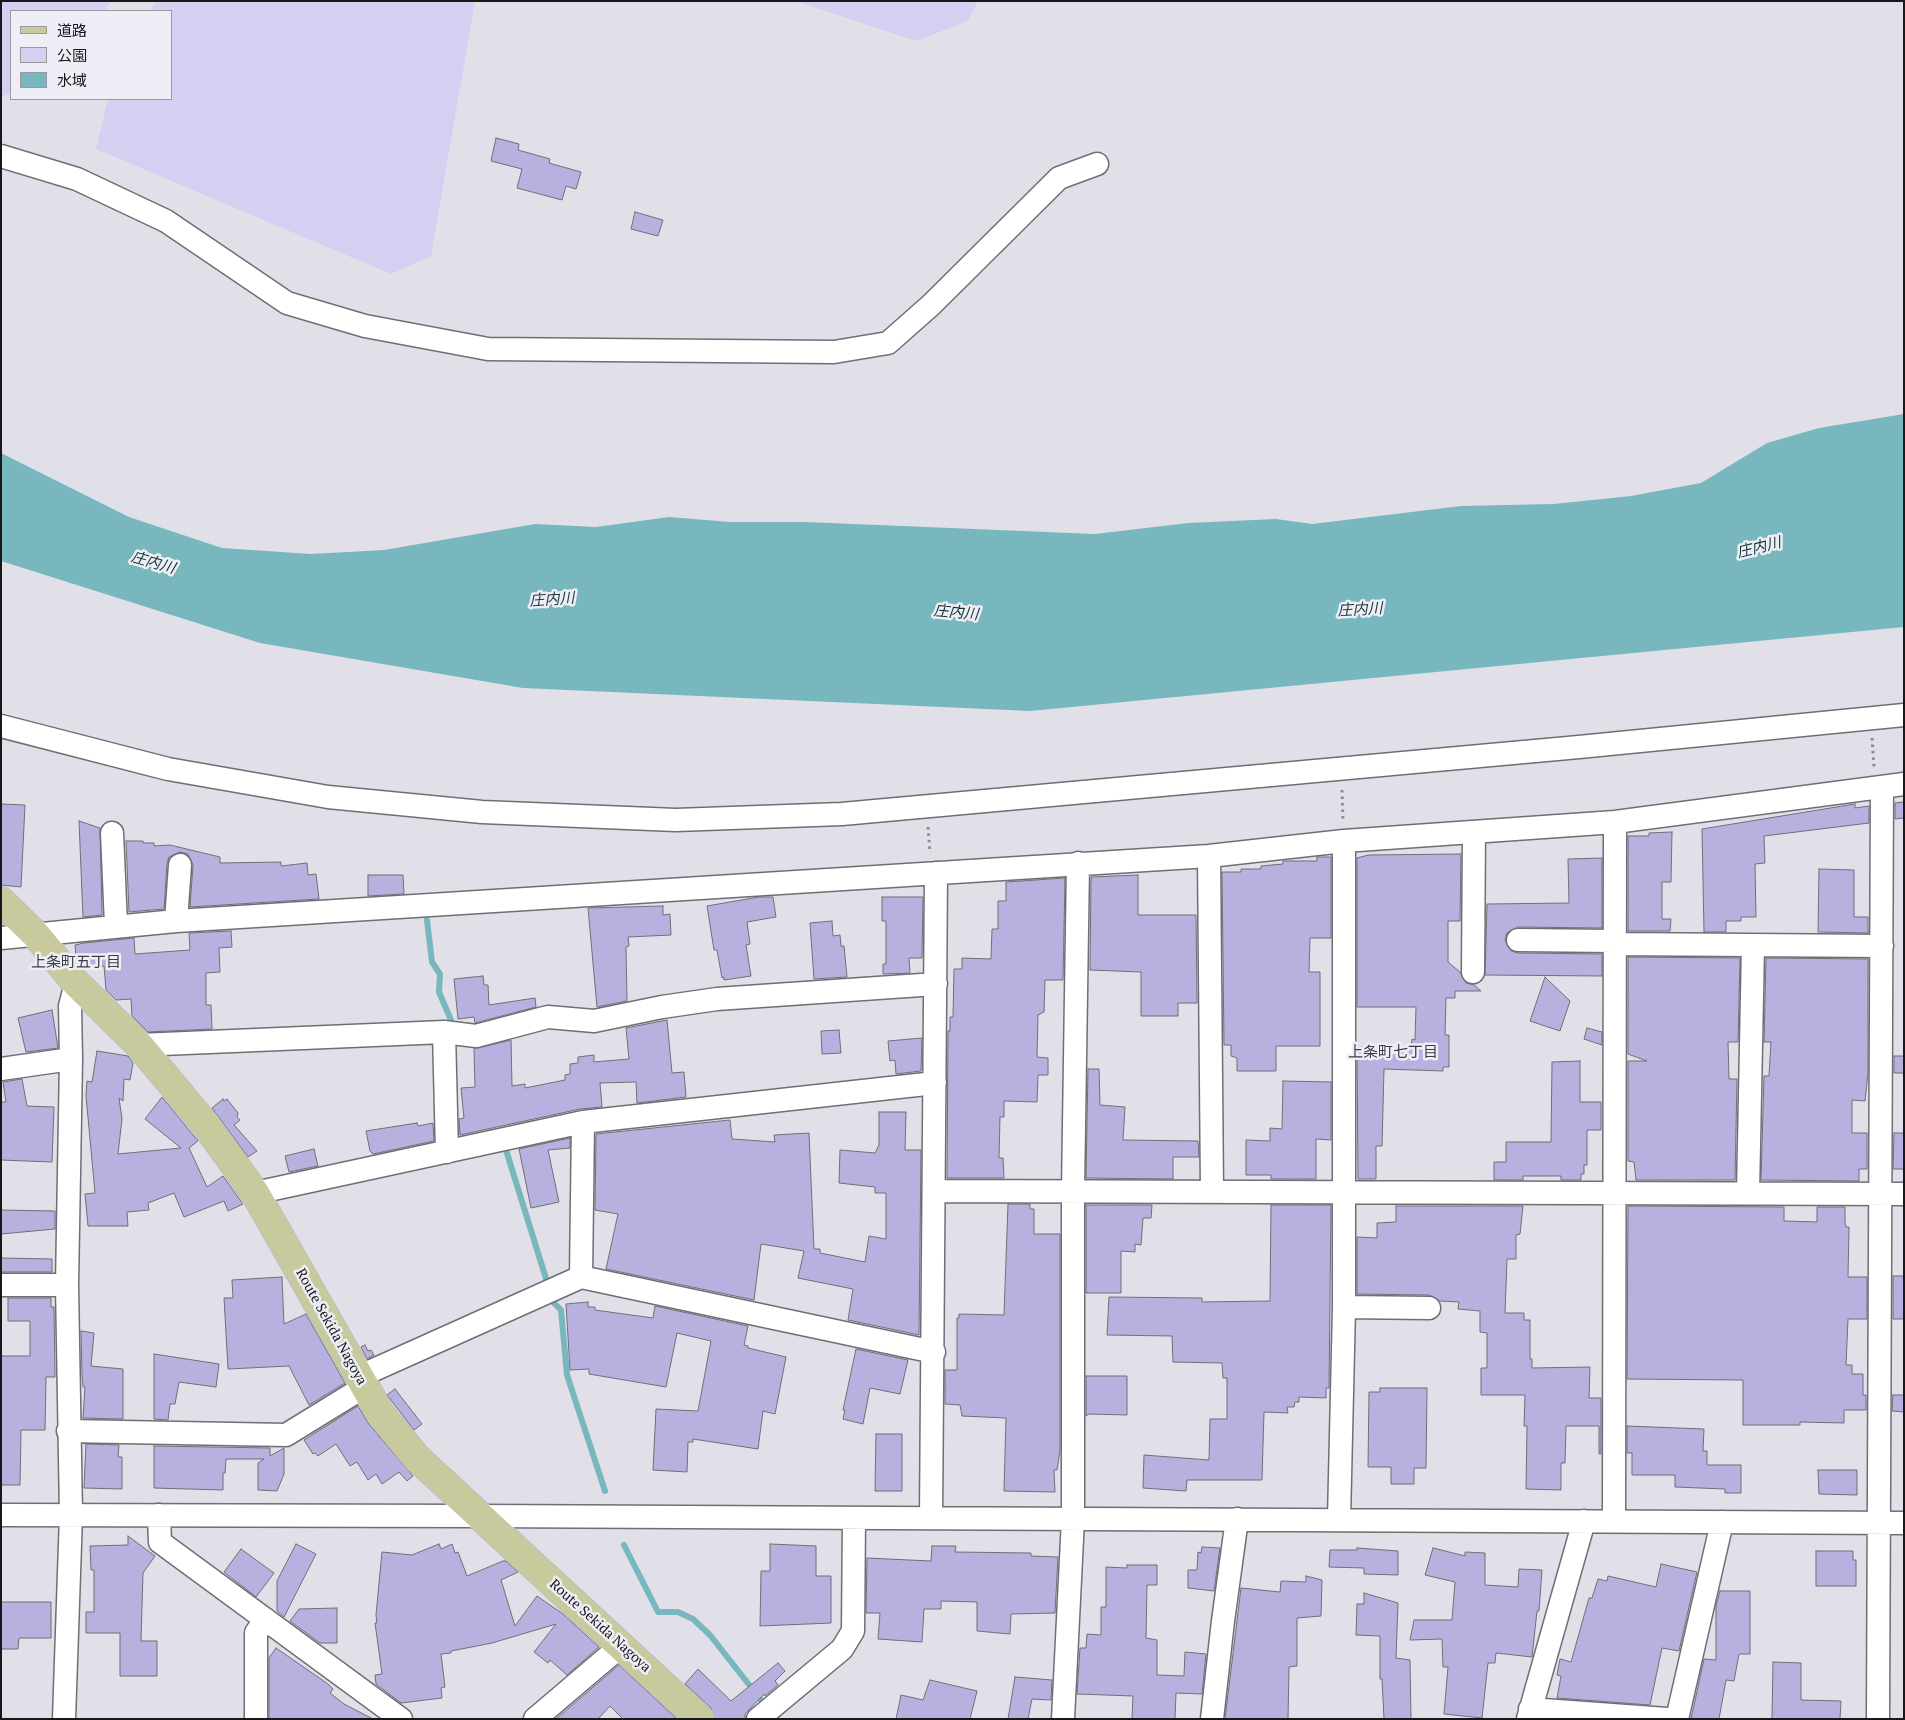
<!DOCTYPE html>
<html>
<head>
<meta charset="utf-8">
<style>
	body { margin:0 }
	#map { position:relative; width:1905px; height:1720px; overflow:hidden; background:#e1e0e9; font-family:"PT Serif","Noto Sans JP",serif }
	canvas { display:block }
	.frame { position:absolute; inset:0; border:2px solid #18181b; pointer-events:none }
	.legend { position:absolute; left:10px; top:10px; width:162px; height:90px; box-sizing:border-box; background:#eeeef6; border:1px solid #98989e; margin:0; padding:6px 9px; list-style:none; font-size:15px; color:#18181b }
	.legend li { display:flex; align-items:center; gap:10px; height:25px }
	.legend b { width:25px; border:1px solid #98989e }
</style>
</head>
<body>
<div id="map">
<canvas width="1905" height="1720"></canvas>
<div class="frame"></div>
<ul class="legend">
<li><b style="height:6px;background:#c8ca9e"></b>道路</li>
<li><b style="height:14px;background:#d3d0f2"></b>公園</li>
<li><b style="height:14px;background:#78b7be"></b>水域</li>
</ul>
</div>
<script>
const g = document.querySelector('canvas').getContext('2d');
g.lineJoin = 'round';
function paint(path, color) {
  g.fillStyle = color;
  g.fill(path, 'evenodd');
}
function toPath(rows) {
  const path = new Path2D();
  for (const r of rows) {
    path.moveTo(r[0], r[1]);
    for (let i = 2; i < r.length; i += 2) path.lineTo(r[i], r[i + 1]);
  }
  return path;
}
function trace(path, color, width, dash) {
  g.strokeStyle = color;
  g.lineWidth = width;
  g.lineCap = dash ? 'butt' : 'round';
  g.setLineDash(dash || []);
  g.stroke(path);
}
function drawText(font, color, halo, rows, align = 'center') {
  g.font = font + ' "PT Serif","Noto Sans JP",serif';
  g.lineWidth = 5;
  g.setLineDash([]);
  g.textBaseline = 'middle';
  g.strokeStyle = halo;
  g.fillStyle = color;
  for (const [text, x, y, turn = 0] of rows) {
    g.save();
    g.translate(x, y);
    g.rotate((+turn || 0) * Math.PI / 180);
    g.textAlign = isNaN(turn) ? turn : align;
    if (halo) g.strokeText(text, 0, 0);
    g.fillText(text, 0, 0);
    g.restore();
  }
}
paint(toPath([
	[1,1,111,1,105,11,11,11,11,93,1,97],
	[156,1,475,1,431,256,391,274,96,149,108,99,171,99,171,11,150,11],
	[795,1,978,1,968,21,916,41]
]), '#d3d0f2');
paint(toPath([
	[1904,414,1904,627,1030,711,523,688,260,643,1,561,1,453,129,517,222,548,311,554,384,550,535,524,596,527,669,517,730,522,806,522,1095,534,1188,523,1276,519,1312,524,1461,506,1554,504,1631,496,1701,483,1767,443,1819,428]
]), '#78b7be');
trace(toPath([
	[427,920,432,962,440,974,439,992,451,1020],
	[506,1150,548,1285],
	[552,1301,561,1310,567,1375,605,1491],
	[624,1545,658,1612,678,1612,693,1619,710,1635,765,1705]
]), '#78b7be', 6);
const building = toPath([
	[496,138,519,144,518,150,550,159,549,163,581,172,576,189,566,186,562,200,517,188,522,169,491,161,496,138],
	[635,212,663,220,658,236,631,229,635,212],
	[1904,802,1904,818,1895,819,1895,803,1904,802],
	[1,804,25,805,21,887,1,885,1,804],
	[1855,804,1855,808,1869,806,1869,823,1764,836,1765,863,1755,864,1756,917,1741,917,1741,921,1726,921,1726,932,1704,932,1702,829,1855,804],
	[79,821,100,828,102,915,83,917,79,821],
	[1672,832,1671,882,1662,882,1662,919,1671,919,1670,931,1628,931,1628,836,1649,836,1649,833,1672,832],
	[126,841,143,841,143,843,154,843,154,846,170,845,220,857,220,863,281,862,281,866,307,863,308,875,316,874,319,899,190,907,193,865,188,854,180,852,169,857,167,864,164,909,129,912,126,841],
	[1461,854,1460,921,1448,921,1448,962,1460,972,1466,983,1474,985,1481,991,1455,991,1455,998,1446,998,1445,1035,1449,1035,1449,1067,1443,1067,1443,1071,1384,1069,1382,1146,1376,1146,1376,1179,1358,1179,1357,1047,1411,1049,1412,1039,1415,1040,1416,1007,1357,1007,1357,858,1368,855,1461,854],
	[1317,857,1331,857,1331,938,1310,938,1309,972,1320,972,1320,1046,1276,1046,1276,1071,1237,1071,1237,1058,1231,1056,1231,1045,1224,1045,1222,872,1241,872,1241,869,1261,869,1261,866,1283,864,1283,861,1317,861,1317,857],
	[1602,858,1602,928,1518,927,1507,933,1505,940,1511,951,1518,953,1602,954,1602,976,1485,975,1487,904,1569,903,1568,859,1602,858],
	[1819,869,1854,870,1854,917,1868,917,1868,933,1818,932,1819,869],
	[368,875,403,875,404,894,368,896,368,875],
	[1138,875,1138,915,1196,915,1197,1003,1178,1003,1178,1016,1141,1016,1141,972,1090,970,1091,877,1138,875],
	[1065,878,1063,980,1045,980,1044,1012,1038,1015,1037,1057,1048,1058,1048,1075,1038,1075,1037,1102,1004,1101,1004,1117,1000,1117,999,1158,1003,1158,1004,1178,947,1178,948,1031,950,1031,950,1017,953,1017,954,969,962,969,962,958,991,959,992,929,998,929,998,901,1006,901,1006,882,1065,878],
	[759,897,773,897,776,917,747,922,750,944,746,945,751,976,724,980,724,977,722,978,717,950,714,950,707,906,759,897],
	[882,897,923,897,922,958,909,958,910,973,883,974,883,964,886,964,886,921,882,921,882,897],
	[663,906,663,915,670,914,671,935,628,937,629,946,626,947,627,1001,597,1007,588,908,663,906],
	[832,921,833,936,840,935,841,946,844,946,847,977,814,979,810,923,832,921],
	[231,931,232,947,219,948,220,972,206,973,206,1005,211,1005,212,1029,148,1032,132,1016,131,999,116,1000,106,990,104,966,84,968,76,958,75,945,84,943,134,938,135,954,190,950,189,933,231,931],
	[1628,957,1740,958,1738,1042,1728,1042,1729,1079,1737,1079,1735,1180,1636,1180,1634,1162,1628,1161,1628,1061,1647,1061,1628,1054,1628,957],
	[1766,958,1868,959,1868,1073,1865,1101,1852,1100,1852,1133,1867,1133,1867,1169,1859,1169,1859,1181,1761,1180,1764,1076,1769,1076,1771,1042,1764,1042,1766,958],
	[483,976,484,985,488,985,489,1005,535,998,536,1007,475,1023,474,1017,458,1019,454,979,483,976],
	[1545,977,1570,1001,1560,1031,1530,1021,1545,977],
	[52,1010,58,1048,26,1052,18,1018,52,1010],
	[667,1020,672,1073,684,1072,686,1097,637,1103,636,1082,600,1083,602,1107,580,1109,460,1135,459,1119,464,1118,461,1088,475,1087,474,1049,511,1040,512,1086,525,1084,525,1088,565,1080,565,1075,570,1074,570,1064,578,1063,578,1057,594,1055,594,1062,629,1059,626,1028,667,1020],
	[1587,1028,1602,1032,1602,1045,1584,1039,1587,1028],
	[839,1030,841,1053,822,1054,821,1031,839,1030],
	[922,1038,921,1071,896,1074,895,1060,890,1061,888,1041,922,1038],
	[97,1051,128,1056,133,1063,130,1080,124,1079,123,1101,119,1098,122,1119,118,1154,181,1148,145,1119,162,1097,198,1141,189,1148,207,1187,223,1176,243,1204,228,1211,224,1201,184,1217,174,1193,148,1203,149,1210,127,1212,128,1226,88,1226,85,1194,95,1193,86,1096,87,1081,92,1082,97,1051],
	[1894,1056,1904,1056,1904,1073,1894,1073,1894,1056],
	[1580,1061,1580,1102,1601,1102,1601,1130,1587,1130,1587,1165,1584,1165,1584,1174,1581,1174,1581,1180,1561,1180,1561,1176,1523,1176,1523,1180,1494,1180,1494,1162,1506,1162,1506,1142,1551,1142,1552,1062,1580,1061],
	[1088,1069,1099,1069,1100,1105,1125,1107,1123,1140,1198,1141,1199,1157,1173,1157,1173,1179,1086,1178,1088,1069],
	[22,1079,27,1106,54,1107,52,1162,1,1160,1,1102,6,1102,3,1082,22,1079],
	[1283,1081,1331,1082,1331,1140,1316,1139,1316,1179,1271,1179,1271,1175,1246,1175,1246,1140,1270,1141,1270,1128,1282,1129,1283,1081],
	[223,1099,224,1101,227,1099,238,1113,237,1117,240,1120,234,1125,257,1151,248,1157,212,1108,223,1099],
	[879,1112,906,1112,905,1150,921,1150,919,1335,848,1320,853,1289,798,1278,804,1251,761,1244,754,1300,606,1269,618,1214,595,1210,596,1134,730,1120,732,1139,775,1142,774,1135,809,1133,814,1249,820,1249,820,1253,865,1262,869,1236,886,1239,886,1193,875,1193,875,1187,839,1183,840,1150,875,1153,879,1145,879,1112],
	[417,1123,418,1126,433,1123,434,1141,373,1154,370,1151,366,1131,417,1123],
	[1894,1133,1904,1133,1904,1169,1893,1169,1894,1133],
	[570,1138,570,1148,548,1150,559,1202,531,1208,519,1149,570,1138],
	[314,1149,318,1166,289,1172,285,1156,314,1149],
	[1008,1204,1030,1204,1030,1209,1034,1209,1034,1234,1060,1234,1060,1451,1057,1470,1054,1470,1055,1492,1004,1491,1006,1418,962,1416,960,1405,945,1404,945,1370,957,1370,957,1318,959,1318,959,1314,1004,1315,1008,1204],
	[1086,1205,1152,1205,1151,1218,1143,1218,1141,1245,1135,1244,1135,1252,1121,1251,1121,1293,1086,1293,1086,1205],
	[1271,1205,1331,1205,1329,1388,1326,1388,1326,1398,1299,1397,1299,1402,1295,1402,1294,1407,1287,1407,1288,1413,1264,1412,1262,1480,1187,1480,1186,1491,1143,1488,1144,1455,1209,1460,1210,1419,1227,1419,1227,1378,1223,1378,1222,1363,1173,1362,1172,1336,1107,1335,1109,1297,1202,1298,1202,1302,1270,1301,1271,1205],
	[1396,1206,1523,1206,1520,1234,1516,1235,1516,1259,1507,1259,1505,1313,1524,1313,1524,1320,1530,1320,1530,1359,1532,1359,1532,1368,1590,1367,1589,1398,1601,1398,1601,1454,1599,1454,1599,1426,1566,1426,1565,1463,1561,1463,1561,1490,1526,1489,1527,1426,1524,1426,1525,1395,1481,1395,1481,1368,1487,1368,1487,1333,1480,1332,1480,1311,1458,1309,1459,1302,1440,1301,1429,1295,1357,1294,1357,1237,1377,1238,1377,1223,1396,1222,1396,1206],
	[1628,1206,1784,1207,1784,1221,1817,1222,1817,1207,1845,1207,1845,1222,1846,1227,1849,1227,1848,1277,1867,1277,1867,1319,1848,1319,1846,1365,1852,1365,1852,1374,1863,1374,1863,1395,1866,1395,1866,1410,1844,1410,1844,1423,1800,1422,1800,1425,1743,1425,1743,1380,1627,1379,1628,1206],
	[1,1210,55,1211,55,1229,1,1234,1,1210],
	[1,1258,52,1259,52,1272,1,1272,1,1258],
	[1893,1276,1904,1276,1904,1319,1893,1319,1893,1276],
	[282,1277,284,1324,306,1314,345,1383,309,1405,289,1366,228,1369,224,1298,233,1298,232,1280,282,1277],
	[8,1298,51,1298,51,1307,54,1307,55,1377,46,1377,45,1430,21,1430,20,1485,1,1485,1,1356,30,1356,30,1321,8,1321,8,1298],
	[588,1302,588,1307,595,1307,595,1310,653,1318,655,1306,748,1326,744,1345,748,1346,748,1348,786,1357,775,1414,763,1411,758,1449,693,1439,693,1442,688,1442,687,1472,653,1470,656,1409,698,1411,711,1341,677,1333,666,1387,589,1374,589,1369,570,1370,566,1304,588,1302],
	[81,1331,94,1333,91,1366,123,1369,123,1419,83,1418,85,1387,83,1387,82,1376,81,1331],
	[365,1345,368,1351,371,1350,374,1355,367,1359,361,1347,365,1345],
	[856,1349,908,1360,900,1394,870,1388,863,1424,843,1419,845,1410,843,1410,856,1349],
	[154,1354,219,1364,216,1387,179,1382,175,1404,170,1404,168,1420,154,1419,154,1354],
	[1086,1376,1127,1376,1127,1415,1089,1414,1086,1416,1086,1376],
	[1380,1388,1427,1388,1426,1468,1414,1468,1414,1484,1391,1484,1391,1467,1368,1467,1369,1392,1380,1392,1380,1388],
	[395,1389,422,1424,414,1430,387,1395,395,1389],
	[1893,1395,1904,1395,1904,1412,1892,1411,1893,1395],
	[358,1406,368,1423,413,1476,407,1481,399,1472,382,1484,376,1474,368,1480,357,1462,350,1466,336,1444,318,1456,315,1453,313,1454,304,1440,358,1406],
	[1627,1426,1704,1429,1703,1451,1707,1451,1707,1465,1741,1465,1741,1493,1725,1493,1725,1489,1675,1487,1675,1475,1632,1475,1632,1453,1627,1453,1627,1426],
	[876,1434,902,1434,902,1491,875,1491,876,1434],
	[86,1444,119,1445,118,1457,122,1457,122,1489,84,1488,86,1444],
	[154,1446,270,1448,270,1456,284,1448,284,1474,277,1491,258,1490,258,1463,264,1459,226,1459,225,1473,223,1473,223,1490,154,1488,154,1446],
	[1818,1470,1857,1470,1857,1495,1819,1494,1818,1470],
	[128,1536,155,1556,143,1573,141,1641,157,1641,157,1676,120,1676,120,1633,86,1633,86,1612,94,1612,94,1570,91,1570,90,1546,128,1545,128,1536],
	[296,1544,316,1554,284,1617,277,1611,277,1581,296,1544],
	[439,1544,441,1549,452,1544,455,1553,458,1552,467,1576,503,1561,506,1561,518,1572,501,1580,515,1626,537,1596,563,1614,599,1647,567,1675,550,1660,548,1663,534,1652,556,1624,492,1643,451,1651,451,1653,441,1654,445,1687,441,1688,442,1698,401,1703,376,1684,375,1675,382,1674,375,1623,377,1623,376,1615,382,1552,412,1555,439,1544],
	[770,1544,816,1546,816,1576,831,1576,831,1623,760,1626,761,1571,770,1571,770,1544],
	[932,1546,956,1546,955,1552,1031,1553,1031,1556,1058,1557,1055,1613,1011,1614,1010,1634,977,1631,977,1602,941,1601,941,1609,924,1609,922,1642,878,1639,880,1613,866,1613,867,1558,931,1561,932,1546],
	[1202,1547,1220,1548,1214,1591,1188,1588,1188,1570,1197,1570,1198,1552,1201,1553,1202,1547],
	[1357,1548,1398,1551,1398,1575,1364,1574,1364,1568,1329,1567,1330,1550,1357,1550,1357,1548],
	[1433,1548,1465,1556,1465,1552,1485,1553,1485,1585,1518,1587,1519,1569,1542,1570,1539,1611,1537,1611,1532,1657,1496,1653,1495,1663,1488,1663,1482,1718,1444,1714,1448,1667,1443,1667,1442,1639,1410,1640,1414,1620,1452,1620,1455,1582,1425,1575,1433,1548],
	[241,1549,274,1573,256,1597,224,1572,241,1549],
	[1816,1551,1853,1551,1853,1560,1856,1560,1856,1586,1816,1586,1816,1551],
	[1661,1564,1697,1572,1679,1651,1662,1648,1650,1705,1557,1698,1561,1676,1557,1675,1560,1659,1571,1662,1589,1598,1592,1598,1598,1579,1607,1581,1608,1576,1656,1587,1661,1564],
	[1127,1565,1157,1565,1157,1585,1147,1585,1146,1638,1157,1640,1157,1675,1184,1676,1185,1652,1206,1654,1202,1694,1176,1693,1175,1719,1132,1719,1133,1696,1077,1694,1080,1648,1086,1648,1087,1634,1101,1635,1101,1607,1106,1607,1106,1567,1127,1568,1127,1565],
	[1306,1576,1322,1580,1321,1616,1297,1618,1297,1666,1289,1667,1288,1719,1225,1719,1241,1588,1280,1592,1281,1581,1306,1582,1306,1576],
	[1720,1591,1750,1591,1750,1654,1739,1654,1734,1681,1726,1680,1719,1719,1691,1719,1704,1659,1716,1660,1716,1606,1720,1591],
	[1364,1593,1398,1603,1396,1658,1410,1660,1411,1719,1384,1719,1382,1679,1380,1679,1380,1636,1356,1635,1357,1604,1364,1604,1364,1593],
	[1,1602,51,1602,51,1638,19,1638,18,1649,1,1649,1,1602],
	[337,1608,337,1643,320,1643,290,1621,299,1609,337,1608],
	[276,1648,328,1684,333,1689,330,1693,344,1704,373,1719,269,1719,269,1658,276,1648],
	[1773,1662,1801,1663,1801,1700,1841,1701,1840,1719,1772,1719,1773,1662],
	[778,1663,785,1671,775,1681,778,1685,765,1696,764,1694,745,1714,745,1719,715,1719,711,1708,685,1684,698,1669,731,1701,778,1663],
	[619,1665,677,1719,623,1719,610,1706,598,1719,556,1719,619,1665],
	[1015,1677,1052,1680,1051,1700,1032,1699,1028,1719,1008,1719,1015,1677],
	[930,1680,977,1691,970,1719,896,1719,901,1695,923,1700,930,1680]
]);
paint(building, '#b6b1df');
trace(building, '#6f6f76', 1);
const minor = toPath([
	[1,156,77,179,166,221,287,303,365,326,488,349,834,352,888,343,931,305,1059,178,1097,164],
	[1,726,168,769,328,797,482,812,676,820,842,814,1579,747,1904,715],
	[112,833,116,925],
	[1209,856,1212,1191],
	[176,921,180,865],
	[1,938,176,921,1209,856,1344,841,1615,822,1904,784],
	[1518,940,1614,941],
	[1614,944,1882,946],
	[1473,972,1474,832],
	[444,1032,447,1152],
	[139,1045,444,1032,476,1036,548,1017,594,1021,662,1007,717,999,936,984],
	[1,1069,71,1059],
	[935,1191,1904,1194],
	[255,1193,583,1122,935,1083],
	[1748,1193,1753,946],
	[581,1277,583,1122],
	[1,1285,67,1285],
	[1344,1307,1429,1308],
	[358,1377,581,1277,934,1352],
	[68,1431,286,1435,364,1387],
	[1,1515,479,1516,1904,1523],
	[159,1515,160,1542,401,1719],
	[931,1518,936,873],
	[1339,1520,1344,1307,1344,841],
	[1614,1521,1615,822],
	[1530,1709,1667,1719],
	[64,1719,71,1515,67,1285,71,1059,70,1006,76,983],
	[256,1719,256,1633,265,1619],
	[535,1719,622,1645],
	[758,1719,842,1649,853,1631,854,1518],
	[1063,1719,1073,1519,1073,1191,1078,863],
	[1212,1719,1223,1621,1237,1519],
	[1528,1719,1584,1521],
	[1677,1719,1722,1522],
	[1878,1719,1882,787]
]);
const major = toPath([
	[1,901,36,935,76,983,139,1045,205,1124,255,1193,380,1413,417,1458,700,1719]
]);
trace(minor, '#6e6e75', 25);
trace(major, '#bebebf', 30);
trace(toPath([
	[1872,738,1874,767],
	[1342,790,1343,821],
	[928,827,930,853]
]), '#8b8a90', 3, [2.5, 4]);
trace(minor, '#fff', 22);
trace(major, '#c8ca9e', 28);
drawText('14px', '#18181b', '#eeeef6', [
	["Route Sekida Nagoya",331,1327,61],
	["Route Sekida Nagoya",600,1626,42]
]);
drawText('italic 15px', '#143437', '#eeeef6', [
	["庄内川",1759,548,-14],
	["庄内川",153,563,16],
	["庄内川",552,600,-4],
	["庄内川",1360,610,-3],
	["庄内川",956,613,5]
]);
drawText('15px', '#3d3d44', '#eeeef6', [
	["上条町五丁目",76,963],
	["上条町七丁目",1393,1053]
]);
</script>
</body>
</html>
